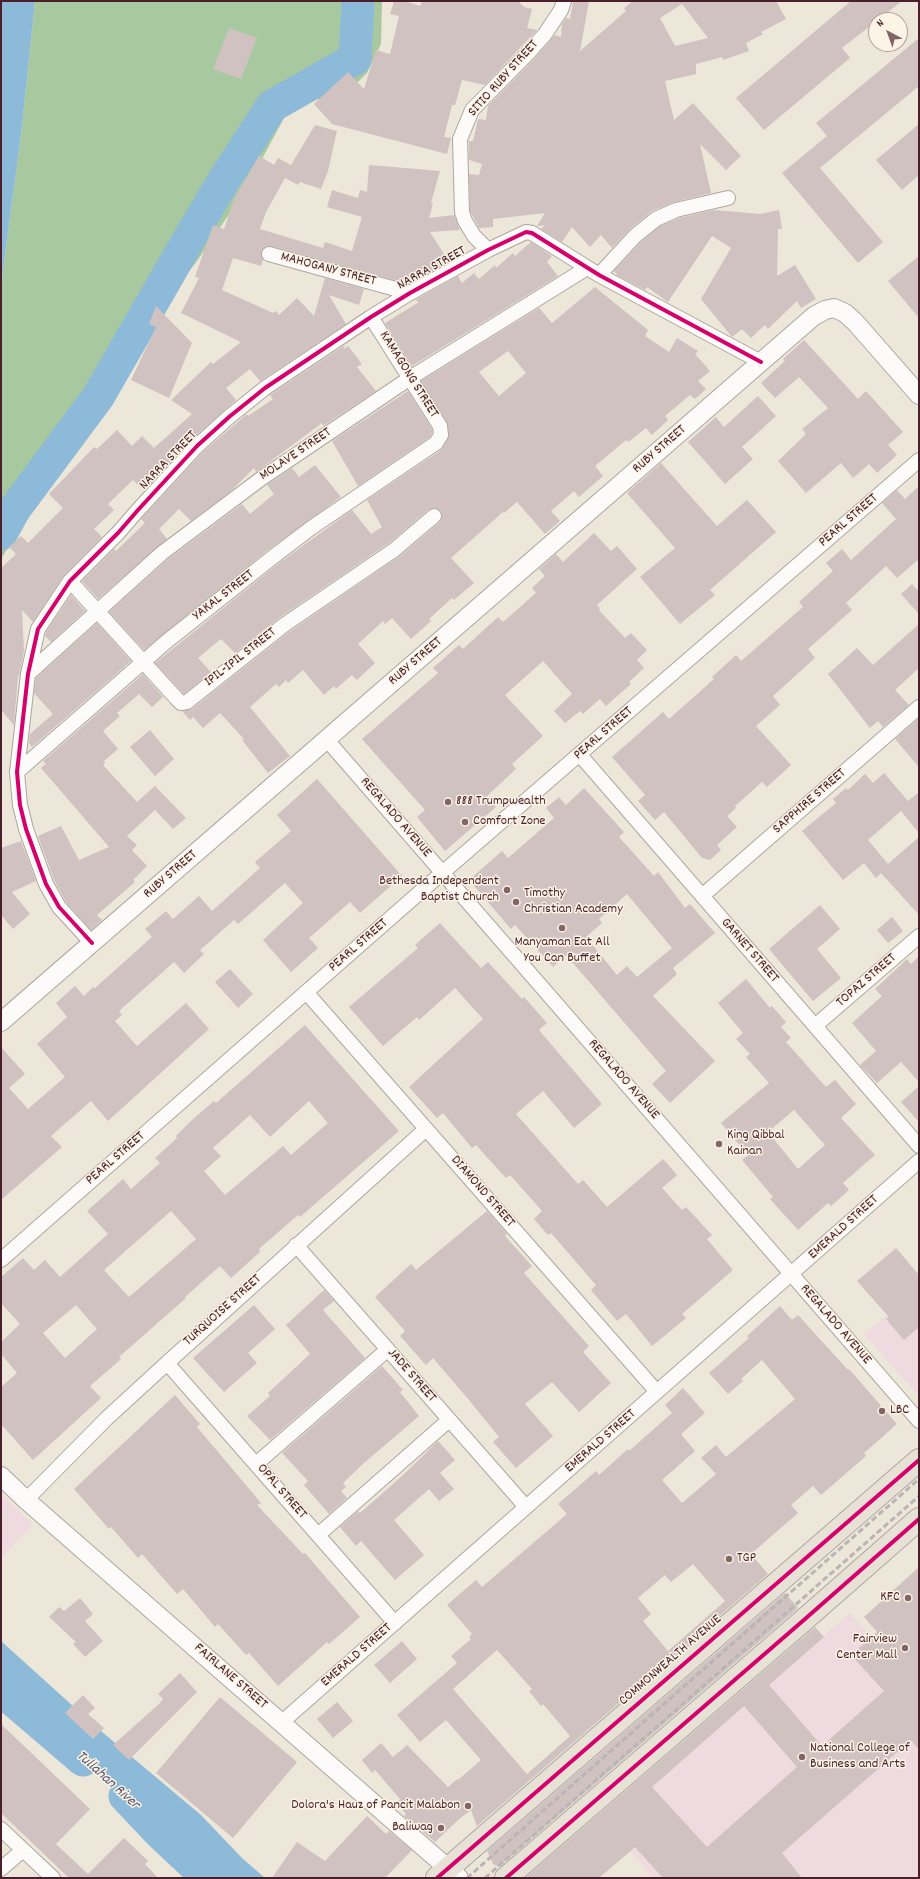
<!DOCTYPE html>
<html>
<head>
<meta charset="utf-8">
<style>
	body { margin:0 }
	#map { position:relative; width:920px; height:1879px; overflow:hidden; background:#ece7d9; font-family:Dekko,sans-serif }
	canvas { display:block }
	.frame { position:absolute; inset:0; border:2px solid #4a1f2b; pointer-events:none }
	.north { position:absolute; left:868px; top:12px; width:40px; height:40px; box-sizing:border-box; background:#fcf5e5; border:1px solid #b59f9b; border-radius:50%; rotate:319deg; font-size:11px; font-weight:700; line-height:16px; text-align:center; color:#4a1f2b }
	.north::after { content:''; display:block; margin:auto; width:14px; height:18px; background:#836568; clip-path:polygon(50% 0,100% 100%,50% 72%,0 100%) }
</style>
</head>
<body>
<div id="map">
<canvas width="920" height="1879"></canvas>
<div class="frame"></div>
<div class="north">N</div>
</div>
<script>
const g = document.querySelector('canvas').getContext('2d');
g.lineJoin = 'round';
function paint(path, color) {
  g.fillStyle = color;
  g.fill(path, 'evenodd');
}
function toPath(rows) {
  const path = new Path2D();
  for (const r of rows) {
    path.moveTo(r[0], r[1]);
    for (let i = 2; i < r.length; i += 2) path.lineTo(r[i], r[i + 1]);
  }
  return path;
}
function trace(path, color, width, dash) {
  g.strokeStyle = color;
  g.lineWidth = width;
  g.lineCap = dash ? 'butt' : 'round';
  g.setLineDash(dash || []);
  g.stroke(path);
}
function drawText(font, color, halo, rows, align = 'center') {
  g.font = font + ' Dekko,sans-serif';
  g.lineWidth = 3;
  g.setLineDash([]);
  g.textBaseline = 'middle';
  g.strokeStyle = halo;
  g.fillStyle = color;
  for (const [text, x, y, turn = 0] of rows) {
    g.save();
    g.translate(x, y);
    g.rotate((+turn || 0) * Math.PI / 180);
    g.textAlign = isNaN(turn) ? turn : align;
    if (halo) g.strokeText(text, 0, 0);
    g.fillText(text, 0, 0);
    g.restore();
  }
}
paint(toPath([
	[919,1288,919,1396,864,1334],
	[1,1494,33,1525,1,1558],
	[850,1613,919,1690,919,1878,654,1878,607,1825]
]), '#eedadf');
paint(toPath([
	[35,1,382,1,381,44,367,73,336,104,297,94,243,194,195,264,162,301,1,559,1,285,21,135]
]), '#a8c9a0');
paint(toPath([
	[1,1,35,1,21,135,1,285],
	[1,1641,95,1726,201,1815,242,1858,265,1878,208,1878,1,1686]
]), '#8dbad9');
trace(toPath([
	[1,534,14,510,98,397,186,244,224,180,272,106,355,59,358,1],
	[1,1690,83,1760],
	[125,1796,159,1832,208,1878]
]), '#8dbad9', 33);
paint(toPath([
	[394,1,405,1,420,6,422,1,518,1,524,7,532,9,527,28,537,30,485,85,462,80,455,105,452,105,444,137,451,138,447,154,332,124,314,104,348,72,364,89,376,50,390,54,399,16,390,14],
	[573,1,589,1,580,51,626,11,624,8,633,1,776,1,786,19,761,32,763,34,746,43,749,51,723,60,722,57,696,64,696,74,665,81,674,120,693,103,741,156,726,170,700,144,711,193,674,202,652,211,630,229,612,248,601,235,590,247,572,227,562,242,541,229,545,225,537,226,545,213,493,219,493,227,479,228,470,211,469,174,479,175,482,164,469,160,469,141,473,141,478,119,486,120,488,106,535,58,555,35,561,37,562,24,566,18,570,19],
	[682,4,708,38,675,46,660,18],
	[851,1,902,1,842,48,850,58,764,130,736,98],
	[229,28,257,38,241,79,213,69],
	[919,38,919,86,820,168,883,242,858,263,782,173,827,136,816,123],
	[919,124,919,175,902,190,876,160],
	[315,125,337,131,328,171,321,189,300,182,298,185,285,178,266,212,260,229,323,248,325,242,352,251,362,217,327,207,332,190,358,198,360,190,367,192,369,165,440,171,431,203,433,204,429,218,454,215,460,230,430,232,449,262,409,284,271,246,266,246,261,251,263,260,261,266,233,258,222,290,273,313,276,311,279,315,297,298,314,316,325,278,364,289,359,305,329,295,346,324,260,381,250,369,226,388,236,400,191,440,144,491,133,480,108,504,114,510,94,529,102,537,64,575,33,622,22,610,24,651,19,676,18,675,14,725,1,710,1,568,16,554,9,547,21,536,28,543,63,508,49,494,94,447,97,449,117,430,132,446,142,436,154,448,192,414,171,400,211,362,213,364,241,342,181,313,199,278,195,277,213,225,224,229,234,199,259,156,274,165,278,158,291,165],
	[714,210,760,214,779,210,782,229,778,229,777,276,795,265,816,299,801,308,797,301,768,329,765,325,751,338,742,329,732,337,701,299,731,248,712,236,668,302,647,287,645,290,618,276,614,271,641,242,660,226,679,218],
	[531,242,552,256,547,262,558,276,412,366,385,323,419,302,415,300,458,276,462,283,474,273,479,279,495,265,496,268,513,253,515,256],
	[919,256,919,318,888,281],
	[595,287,648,330,645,336,669,352,677,338,698,351,695,354,710,371,698,381,706,389,695,399,690,395,665,416,668,420,652,435,646,428,628,442,626,440,595,466,603,476,579,497,574,491,551,511,560,521,545,534,517,502,504,513,503,512,451,558,474,583,454,600,452,598,429,619,431,621,411,639,392,618,385,624,383,621,358,644,375,663,357,680,352,675,336,689,334,686,324,695,303,670,288,683,286,680,279,687,276,684,250,707,290,756,268,773,242,740,244,739,220,713,203,728,193,717,190,720,182,711,192,709,289,632,400,556,440,522,442,518,441,511,436,508,428,510,389,543,279,618,235,653,221,639,198,658,211,672,184,694,155,663,278,564,352,510,371,534,382,527,367,500,441,450,448,439,449,434,447,422,421,381,539,308,552,323],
	[508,351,526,373,499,396,479,372],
	[156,306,192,343,169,398,131,380,156,327,149,324],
	[804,340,858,399,866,391,903,432,888,445,897,455,877,473,869,464,853,478,841,463,806,493,778,461,806,434,802,429,828,408,799,377,775,398,761,383,785,361,783,359],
	[345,345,343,350,348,346,362,364,357,367,376,391,323,426,322,423,256,472,254,468,231,491,191,521,179,509,159,529,167,539,98,599,82,581,114,549,116,551,145,523,141,519,203,452,247,414,248,416,273,399,270,395],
	[408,391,432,429,432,433,430,437,358,486,332,441],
	[758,396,776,416,742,447,753,459,725,484,688,442,716,417,724,427],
	[661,463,717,526,747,500,776,532,710,590,715,595,680,624,640,577,675,548,627,493],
	[315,465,341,497,268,550,144,650,109,612,167,560,242,504,250,514,274,494,267,485,292,468,299,477],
	[919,486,919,559,897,578,886,566,846,603,852,610,808,649,815,658,773,696,780,705,756,726,791,765,767,787,762,782,735,806,736,808,727,816,737,827,717,845,721,850,710,860,702,858,664,812,655,820,638,801,645,795,612,757,663,712,669,719,714,679,712,677,736,655,741,661,803,607,799,602,833,571,826,563,842,549,851,560,896,519,882,503,897,490,905,499],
	[594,533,611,551,617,546,637,569,597,605,600,608,599,610,625,638,631,633,647,650,637,660,644,668,629,682,631,684,606,706,600,699,583,714,580,711,565,723,554,711,572,694,543,661,505,695,543,736,512,764,516,769,487,796,496,807,445,851,417,817,425,810,362,739,438,673,433,668,459,645,463,649,498,617,503,622,536,593,532,588,545,576,539,569,556,554,563,562],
	[912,584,919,592,919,614,901,594],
	[71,595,85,611,51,642,45,636,46,632],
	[97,623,131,661,32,747,29,743,30,734,53,714,34,693,36,678],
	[919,624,919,668,895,690,909,705,883,727,878,721,870,728,828,674,857,648,873,665],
	[143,674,163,697,152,707,139,694,117,713,120,716,103,731,118,749,104,761,105,763,103,765,137,802,155,786,186,818,173,829,155,810,127,836,137,845,132,850,147,866,133,880,135,882,97,915,102,920,91,930,66,902,54,880,38,836,61,826,79,860,109,847,41,768,46,764,43,761],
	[919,718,919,767,895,739],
	[150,730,174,759,155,776,130,747],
	[884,773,908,801,919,792,919,833,901,811,868,840,888,864,919,837,919,915,881,873,876,878,864,863,843,880,802,831,836,803,833,799,846,788,848,790,865,774,873,783],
	[317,779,402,876,360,913,350,902,309,938,318,948,291,972,263,940,303,903,285,883,238,924,234,920,200,950,204,954,184,973,174,962,119,1011,122,1015,115,1021,137,1046,186,1003,209,1029,108,1121,91,1101,51,1136,62,1147,1,1200,1,1047,25,1074,9,1088,28,1109,65,1077,37,1044,67,1017,56,1003,75,986,84,996,93,987,95,988,152,937,145,929,166,911,173,919,199,896,212,911,260,868,255,862,291,831,277,815],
	[584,788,624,832,619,837,654,876,658,872,685,908,690,904,715,933,673,968,677,974,653,996,715,1061,670,1103,652,1084,666,1071,566,955,553,967,515,925,511,929,469,880,502,851,508,858,554,818,546,808,559,797,566,805],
	[627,894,672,948,637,977,627,966,617,975,586,937,602,923,599,919],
	[21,841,36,881,12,892,30,914,13,929,1,915,1,848],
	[820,905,840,929,817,949,841,978,813,1001,769,949],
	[892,917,903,931,888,943,877,930],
	[440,923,481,968,488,962,522,999,524,997,547,1023,539,1030,602,1104,574,1128,543,1091,516,1114,578,1184,583,1180,607,1207,663,1159,677,1175,662,1188,682,1210,686,1207,712,1235,707,1239,733,1270,682,1314,686,1318,652,1346,626,1314,617,1321,591,1290,596,1285,551,1233,548,1235,534,1219,542,1211,510,1175,506,1178,476,1145,472,1148,443,1113,437,1118,409,1087,483,1019,455,988,419,1020,417,1017,383,1046,349,1007,418,948,415,945],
	[919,956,919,1082,901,1062,877,1083,860,1065,876,1051,852,1023,882,996,875,989,907,959,911,964],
	[230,969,253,994,238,1008,215,982],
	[746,979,770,1008,772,1006,786,1022,781,1027,791,1038,786,1042,826,1087,835,1080,856,1104,841,1118,875,1155,843,1183,849,1190,831,1206,828,1203,798,1230,770,1199,773,1197,742,1160,748,1155,721,1123,769,1083,746,1057,750,1054,736,1039,743,1033,718,1003],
	[794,1110,825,1145,798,1169,768,1132],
	[305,1025,399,1131,300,1217,298,1215,259,1249,260,1252,231,1278,220,1266,185,1297,186,1298,119,1357,121,1359,90,1386,101,1398,33,1460,1,1424,1,1387,17,1373,1,1354,1,1342,20,1324,1,1303,1,1277,23,1258,34,1270,45,1260,60,1277,108,1234,87,1211,123,1179,131,1189,160,1163,155,1158,177,1138,176,1136,192,1120,214,1101,216,1103],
	[309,1101,328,1123,291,1155,283,1146,225,1195,204,1171,221,1156,213,1148,250,1115,270,1137],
	[171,1211,196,1239,129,1297,104,1270],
	[76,1305,97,1329,65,1358,43,1333],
	[919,1086,919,1122,901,1102],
	[487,1211,507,1234,505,1236,532,1266,524,1273,589,1346,583,1352,611,1383,579,1412,552,1382,525,1404,553,1436,516,1468,493,1442,499,1437,469,1400,433,1358,426,1365,400,1336,405,1331,375,1297,411,1264,416,1270],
	[896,1248,919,1275,919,1327,904,1340,886,1319,889,1317,857,1281],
	[324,1290,334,1301,323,1310,365,1358,270,1440,247,1416,270,1396,268,1393,310,1354,286,1325],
	[254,1305,275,1329,248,1353,257,1363,224,1392,193,1358],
	[780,1306,792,1320,798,1315,848,1370,849,1369,897,1424,864,1453,866,1456,821,1495,813,1486,791,1505,798,1513,751,1554,768,1574,477,1826,471,1810,458,1820,435,1842,404,1816,406,1814,397,1803,400,1799,375,1770,372,1773,362,1760,381,1743,393,1757,407,1745,448,1787,457,1779,458,1780,481,1760,446,1720,420,1742,397,1715,457,1663,451,1656,471,1639,469,1637,472,1634,447,1605,476,1580,482,1587,567,1514,558,1504,596,1471,599,1475,628,1449,629,1451,672,1413,665,1405,683,1388,705,1413,681,1434,695,1451,662,1480,682,1503,716,1474,701,1458,716,1445,726,1457,795,1399,762,1360,741,1379,743,1381,728,1394,709,1373,749,1338,747,1336],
	[693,1564,725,1601,668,1651,643,1621,651,1614,638,1598,665,1575,671,1582],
	[497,1650,532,1689,529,1691,541,1706,543,1704,570,1736,527,1774,453,1689],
	[382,1366,403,1390,400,1392,419,1416,364,1463,343,1483,346,1487,341,1491,347,1498,329,1514,304,1485,308,1481,282,1453],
	[175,1395,200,1424,197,1427,261,1503,257,1505,303,1554,305,1553,360,1617,329,1644,327,1642,278,1686,249,1653,246,1655,218,1624,215,1627,183,1589,177,1594,142,1554,138,1558,111,1527,109,1529,74,1489],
	[438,1441,455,1460,440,1473,454,1489,439,1501,429,1489,394,1520,424,1555,395,1580,361,1541,356,1546,340,1527,358,1511,360,1513,401,1477],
	[919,1567,919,1750,911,1740,782,1853,802,1878,663,1878,635,1847,599,1878,525,1878,815,1627,824,1637,769,1685,822,1746,884,1691,851,1655,877,1632,864,1617],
	[744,1706,797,1767,707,1847,652,1787],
	[785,1593,798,1608,499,1867,493,1864,487,1851],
	[80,1598,93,1614,85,1621,103,1641,85,1657,73,1644,76,1642,49,1617,59,1607,64,1611],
	[402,1641,417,1659,390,1683,374,1665],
	[180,1673,197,1692,129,1760,113,1745,159,1704,163,1699,158,1694],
	[83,1695,95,1708,88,1714,104,1728,93,1739,65,1713],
	[220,1697,297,1762,233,1838,156,1773],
	[337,1702,353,1721,333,1738,317,1719],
	[1,1724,90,1809,56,1844,88,1874,124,1838,148,1861,145,1864,158,1878,69,1878,1,1813],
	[367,1816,386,1834,389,1831,412,1850,385,1878,272,1878,297,1842,325,1861]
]), '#cfc2c1');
const minor = toPath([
	[488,250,474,236,465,221,462,212,460,139,472,110,529,52,545,34,561,10,564,1],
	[269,254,410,293],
	[599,275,635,236,656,219,676,210,728,198],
	[70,581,176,698,181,703,187,702,284,625,394,550,434,516],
	[28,674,162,553,262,478,410,378,587,268],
	[327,740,919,1421],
	[580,755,919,1146],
	[17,772,166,642,273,557,311,528,436,443,441,435,440,426,371,317],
	[702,896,919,707],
	[92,943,59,907,46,884,26,829,20,805,17,772,28,674,38,629,70,581,118,533,138,510,197,446,229,417,265,388,371,317,410,293,488,250,526,232,532,233,599,275,761,362],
	[306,992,657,1392],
	[815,1026,919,936],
	[296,1245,526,1507],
	[1,1260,419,893,919,460],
	[167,1363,395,1623],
	[256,1464,387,1350],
	[26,1500,107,1418,167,1363,426,1129],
	[318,1535,449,1420],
	[282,1722,919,1161],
	[1,1829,53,1878],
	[1,1869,23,1850]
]);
const tertiary = toPath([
	[1,1022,814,316,825,310,834,308,845,313,855,322,919,395],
	[1,1476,26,1500,459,1878]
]);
const primary = toPath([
	[437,1878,919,1460],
	[506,1878,805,1619,919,1519]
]);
trace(minor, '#aea69f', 16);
trace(tertiary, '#aea69f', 20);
trace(primary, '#aea69f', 24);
trace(minor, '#fcfbf9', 14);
trace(tertiary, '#fcfbf9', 18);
trace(primary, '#e8e2d6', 22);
trace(toPath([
	[467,1878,919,1479],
	[485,1878,919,1496]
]), '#bab4b4', 3, [6, 3]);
trace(toPath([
	[92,943,59,907,46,884,26,829,20,805,17,772,28,674,38,629,70,581,118,533,138,510,197,446,229,417,265,388,371,317,410,293,488,250,526,232,532,233,599,275,761,362],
	[437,1878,919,1460],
	[506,1878,805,1619,919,1519]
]), '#d6006c', 4);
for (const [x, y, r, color] of [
	[448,802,4,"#836568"],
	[465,822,4,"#836568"],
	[507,890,4,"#836568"],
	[516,902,4,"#836568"],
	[562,928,4,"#836568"],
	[719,1144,4,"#836568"],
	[882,1411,4,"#836568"],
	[729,1559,4,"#836568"],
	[908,1598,4,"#836568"],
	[905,1648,4,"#836568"],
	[802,1757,4,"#836568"],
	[468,1806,4,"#836568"],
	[441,1828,4,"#836568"]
]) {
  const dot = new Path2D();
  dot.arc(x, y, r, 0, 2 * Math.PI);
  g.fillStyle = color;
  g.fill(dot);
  trace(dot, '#fcf5e5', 1.5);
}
drawText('14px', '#4a1f2b', '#fcf5e5', [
	["SITIO RUBY STREET",504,79,-48],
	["NARRA STREET",432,269,-29],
	["MAHOGANY STREET",328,270,15],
	["KAMAGONG STREET",408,375,58],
	["RUBY STREET",660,450,-41],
	["MOLAVE STREET",296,455,-34],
	["NARRA STREET",169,461,-46],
	["PEARL STREET",849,521,-41],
	["YAKAL STREET",224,596,-38],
	["IPIL-IPIL STREET",241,658,-38],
	["RUBY STREET",416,662,-41],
	["PEARL STREET",604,734,-41],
	["SAPPHIRE STREET",810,802,-41],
	["REGALADO AVENUE",395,818,49],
	["RUBY STREET",171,875,-41],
	["PEARL STREET",359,946,-41],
	["GARNET STREET",749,951,49],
	["TOPAZ STREET",867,981,-41],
	["REGALADO AVENUE",623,1080,49],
	["PEARL STREET",116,1159,-41],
	["DIAMOND STREET",482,1192,49],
	["EMERALD STREET",844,1228,-42],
	["TURQUOISE STREET",223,1311,-42],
	["REGALADO AVENUE",835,1325,49],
	["JADE STREET",411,1376,49],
	["EMERALD STREET",601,1442,-41],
	["OPAL STREET",281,1492,49],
	["EMERALD STREET",357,1656,-41],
	["COMMONWEALTH AVENUE",671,1661,-41],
	["FAIRLANE STREET",230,1677,41]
]);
drawText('14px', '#4a1f2b', '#fcf5e5', [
	["888 Trumpwealth",456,802],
	["Comfort Zone",473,822],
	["Bethesda Independent",499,882,"right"],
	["Baptist Church",499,898,"right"],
	["Timothy",524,894],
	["Christian Academy",524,910],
	["Manyaman Eat All",562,943,"center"],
	["You Can Buffet",562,959,"center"],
	["King Qibbal",727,1136],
	["Kainan",727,1152],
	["LBC",890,1411],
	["TGP",737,1559],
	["KFC",900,1598,"right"],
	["Fairview",897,1640,"right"],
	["Center Mall",897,1656,"right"],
	["National College of",810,1749],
	["Business and Arts",810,1765],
	["Dolora's Hauz of Pancit Malabon",460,1806,"right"],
	["Baliwag",433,1828,"right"]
], 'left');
drawText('italic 15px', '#545571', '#fcf5e5', [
	["Tullahan River",107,1781,42]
]);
</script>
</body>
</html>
